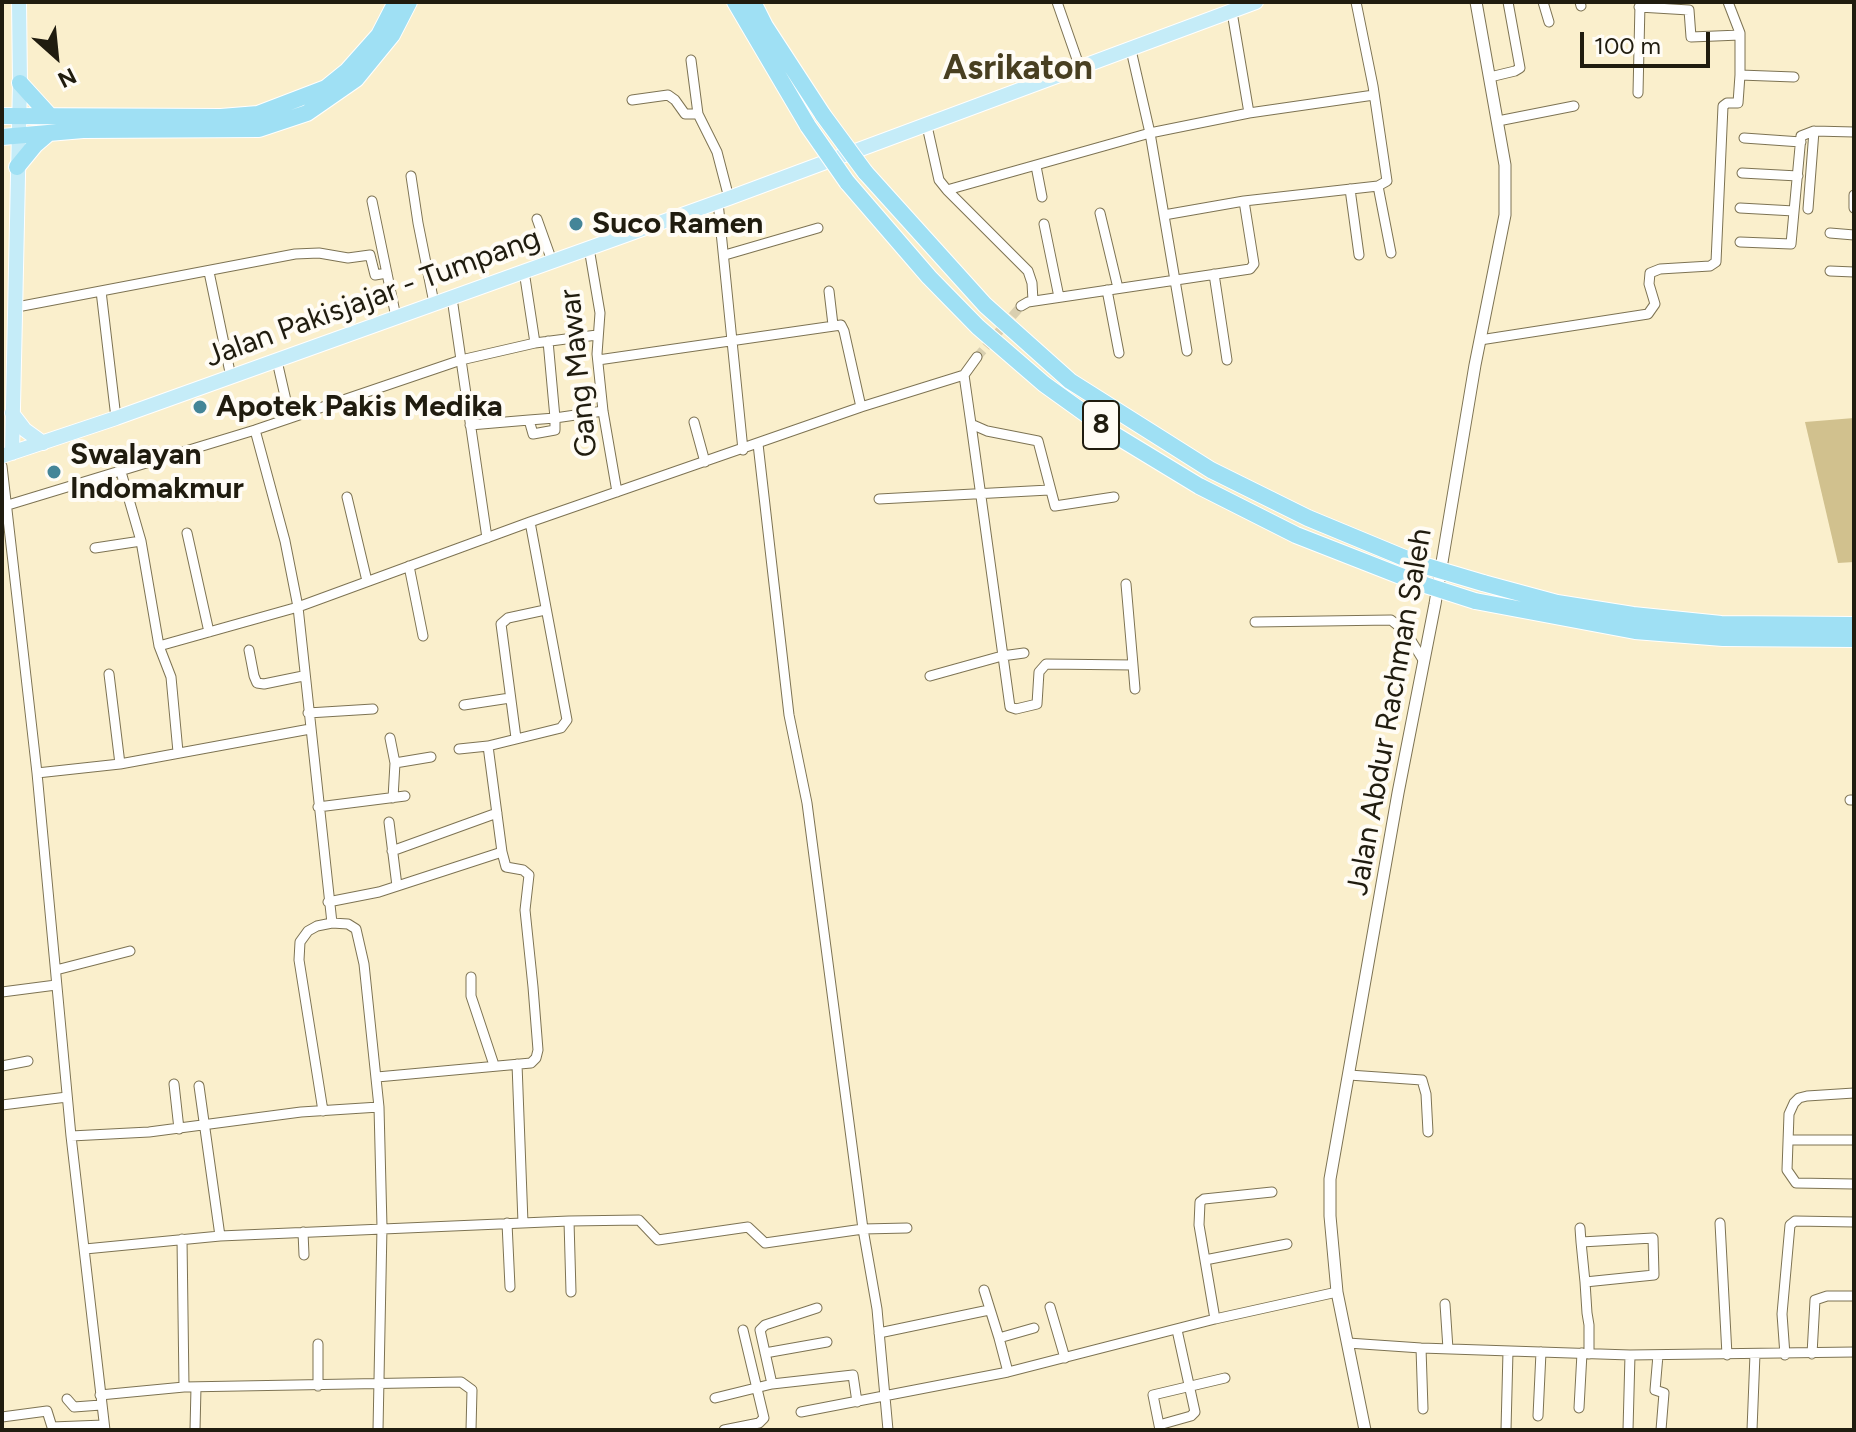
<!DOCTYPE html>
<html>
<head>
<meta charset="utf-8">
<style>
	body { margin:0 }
	#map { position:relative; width:1856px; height:1432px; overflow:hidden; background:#faefcc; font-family:Figtree,sans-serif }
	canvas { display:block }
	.frame { position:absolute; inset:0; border:4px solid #201c0f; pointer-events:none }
	.north { position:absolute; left:16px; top:16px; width:80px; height:80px; -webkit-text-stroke:6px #fffcf5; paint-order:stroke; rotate:153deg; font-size:22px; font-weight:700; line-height:32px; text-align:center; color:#201c0f }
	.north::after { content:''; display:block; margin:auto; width:28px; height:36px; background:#201c0f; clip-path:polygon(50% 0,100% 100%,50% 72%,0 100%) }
	.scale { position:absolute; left:1580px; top:32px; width:130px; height:36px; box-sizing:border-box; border:4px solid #201c0f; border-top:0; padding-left:10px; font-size:24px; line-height:28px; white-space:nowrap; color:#201c0f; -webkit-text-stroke:6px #fffcf5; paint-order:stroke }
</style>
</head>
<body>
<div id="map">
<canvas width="1856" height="1432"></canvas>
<div class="frame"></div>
<div class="north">N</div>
<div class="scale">100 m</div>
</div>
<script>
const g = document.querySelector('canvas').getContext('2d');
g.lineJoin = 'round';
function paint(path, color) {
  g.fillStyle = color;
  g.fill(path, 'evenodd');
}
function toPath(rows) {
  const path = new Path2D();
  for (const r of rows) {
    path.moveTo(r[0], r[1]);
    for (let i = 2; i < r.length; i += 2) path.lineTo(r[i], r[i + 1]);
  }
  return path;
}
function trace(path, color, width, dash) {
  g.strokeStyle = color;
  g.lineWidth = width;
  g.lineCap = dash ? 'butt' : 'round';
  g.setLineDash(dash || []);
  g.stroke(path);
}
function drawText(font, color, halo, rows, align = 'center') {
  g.font = font + ' Figtree,sans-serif';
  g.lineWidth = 8;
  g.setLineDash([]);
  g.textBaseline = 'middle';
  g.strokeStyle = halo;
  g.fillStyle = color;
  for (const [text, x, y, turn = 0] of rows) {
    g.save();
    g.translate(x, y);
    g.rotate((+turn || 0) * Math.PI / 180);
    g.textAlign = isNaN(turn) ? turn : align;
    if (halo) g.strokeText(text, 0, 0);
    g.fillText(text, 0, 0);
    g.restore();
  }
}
paint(toPath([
	[1854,418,1854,562,1838,563,1805,422]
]), '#d1c18e');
trace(toPath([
	[977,357,1021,306]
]), '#d9cfb0', 9, [9, 4.5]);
const minor = toPath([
	[1057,2,1080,68],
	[1543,2,1549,22],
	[1580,2,1581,6],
	[1639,7,1689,10,1691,37,1740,35],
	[1232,12,1249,113],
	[1131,50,1150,133,1187,351],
	[691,60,698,114,717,152,729,198],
	[1740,75,1794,77],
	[1490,77,1515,71,1520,68,1508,2],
	[1638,93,1640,4],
	[632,100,668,95,675,100,685,114,698,114],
	[1498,121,1574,106],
	[927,126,939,180,947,190,1150,133,1249,113,1374,95],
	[1744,138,1801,142],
	[1036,166,1042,197],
	[1742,173,1798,176],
	[411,176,418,223,434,303],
	[1378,186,1391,253],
	[1350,189,1359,255],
	[947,190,1028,271,1032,283,1033,301],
	[372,201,396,317],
	[718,202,743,450],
	[1740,208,1794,211],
	[1854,208,1854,195],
	[1808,209,1814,131],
	[1100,213,1118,288],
	[1164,215,1244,201,1378,186,1387,181,1373,86,1356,2],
	[537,219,552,261],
	[1044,224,1059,297],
	[1830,233,1854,235],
	[1740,242,1791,244,1801,136,1814,131,1854,132],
	[589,248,600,313,597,354,603,411,617,492],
	[725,255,818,228],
	[524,271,535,343],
	[1830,271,1854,272],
	[209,272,231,377],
	[1214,274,1227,360],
	[1107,290,1119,353],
	[101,291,116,418],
	[829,291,833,325],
	[452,298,487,538],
	[1021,306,1028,302,1250,269,1254,264,1244,201],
	[17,307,295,254,319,253,348,258,370,255,375,275,387,273],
	[1480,340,1648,314,1655,304,1649,284,1650,273,1660,269,1710,266,1716,262,1723,106,1727,103,1738,103,1740,75,1740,33,1728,2],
	[598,360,841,325,844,331,861,407],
	[277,361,290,418],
	[964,375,971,424,987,431,1038,441,1055,506,1114,497],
	[529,420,555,418,548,341],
	[694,422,705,462],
	[971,424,1010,707,1016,709,1037,704,1039,672,1046,664,1133,665,1135,689],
	[470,425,529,420,533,434,555,430,555,418,603,411],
	[255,430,285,541,298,607,332,923,348,924,356,929,364,964,379,1107,382,1227,378,1430],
	[758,444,789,715,807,803,863,1229,877,1309,888,1430],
	[2,466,37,773,71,1136,105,1430],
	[121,472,141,541,159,646,171,677,178,752],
	[347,497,367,581],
	[879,499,1049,490],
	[8,505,255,430,461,360,535,343,597,335],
	[187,533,209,632],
	[95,548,141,541],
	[409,566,423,636],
	[1126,584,1133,665],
	[1255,622,1391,620,1406,632,1423,660],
	[159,646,298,607,530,522,861,407,964,375,977,357],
	[249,650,254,676,257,683,264,684,303,676],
	[109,674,120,764],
	[930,676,1002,656,1024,653],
	[464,705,510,698],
	[308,713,373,709],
	[390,738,395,763,393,798],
	[516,738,501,624,508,618,545,610],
	[459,749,488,746],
	[395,763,431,757],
	[37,773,120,764,310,729],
	[1850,800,1854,800],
	[318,807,405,796],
	[389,822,397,886],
	[392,851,497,813],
	[328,902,379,892,502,852,488,746,561,728,567,720,530,522],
	[56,970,130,951],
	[471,977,471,996,494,1065],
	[2,992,56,985],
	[517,1064,523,1223],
	[2,1066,28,1061],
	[1349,1075,1422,1080,1426,1094,1428,1132],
	[377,1077,531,1063,536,1058,538,1050,533,987,525,910,529,875,523,870,506,867,502,852],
	[174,1084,179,1129],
	[199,1086,220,1236],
	[1854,1093,1807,1096,1799,1098,1794,1103,1789,1114,1787,1170,1796,1183,1854,1184],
	[2,1105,67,1097],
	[323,1111,299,960,300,942,308,931,317,926,332,923],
	[71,1136,149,1132,301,1112,379,1107],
	[1788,1140,1854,1140],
	[569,1221,571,1292],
	[507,1223,510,1287],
	[1720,1223,1727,1355],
	[1580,1228,1581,1242],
	[303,1232,304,1255],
	[182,1239,184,1387],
	[85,1249,220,1236,569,1221,639,1220,658,1240,748,1227,765,1243,863,1229,907,1228],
	[1205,1260,1287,1244],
	[1585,1282,1654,1275,1653,1238,1581,1242,1585,1282,1587,1313,1589,1325,1589,1354],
	[984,1290,999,1338,1034,1328],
	[1445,1304,1448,1349],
	[1050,1307,1065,1358],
	[817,1308,765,1325,760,1330,772,1384,853,1375,857,1402],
	[1215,1319,1199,1225,1200,1202,1204,1199,1272,1192],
	[879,1333,989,1310],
	[999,1338,1008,1372],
	[1348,1343,1421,1348,1630,1355,1854,1352],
	[318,1344,318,1386],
	[1421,1348,1423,1409],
	[765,1353,827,1342],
	[1812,1354,1815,1300,1827,1296,1854,1296],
	[1658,1355,1655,1390,1664,1393,1661,1430],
	[1785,1355,1782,1314,1790,1225,1795,1221,1854,1222],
	[100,1395,184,1387,461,1382,472,1390,471,1430],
	[715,1398,772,1384],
	[67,1399,74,1407,101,1405],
	[1579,1408,1582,1353],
	[801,1412,1008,1372,1215,1319,1337,1292],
	[1538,1416,1541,1352],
	[2,1417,47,1411,52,1427,104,1425],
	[1159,1425,1153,1395,1225,1378],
	[195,1430,196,1387],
	[724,1430,759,1423,764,1418,743,1330],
	[1160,1430,1159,1425,1191,1416,1195,1412,1177,1330],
	[1506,1430,1508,1351],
	[1628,1430,1630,1355],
	[1752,1430,1755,1354]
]);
const tertiary = toPath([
	[1365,1430,1337,1292,1330,1216,1330,1179,1398,793,1435,604,1475,365,1505,215,1505,165,1476,2]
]);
const primary = toPath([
	[12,413,25,430,43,443],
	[12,453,20,83,19,2],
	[2,456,116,418,729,198,1256,2]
]);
const motorway = toPath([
	[735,2,808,126],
	[753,2,765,26,823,115],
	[20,83,50,116],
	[2,116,221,117,258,114,326,88,347,71,379,35,396,2],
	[2,137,83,130,259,129,307,113,356,79,392,35,409,2],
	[17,167,35,145,49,133],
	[865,172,985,305,1070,381,1211,470,1308,518,1419,564],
	[847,182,929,277,978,327,1044,384,1115,435,1199,486,1296,535,1416,582],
	[1483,583,1557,603,1633,615,1721,624,1854,625],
	[1475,601,1635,631,1723,638,1854,639]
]);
trace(minor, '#7d7353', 11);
trace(tertiary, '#7d7353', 13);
trace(primary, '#fff', 16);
trace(motorway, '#fff', 18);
trace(minor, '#fff', 9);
trace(tertiary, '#fff', 11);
trace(primary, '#c5ecf8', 14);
trace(motorway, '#9fe0f4', 16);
const motorwayBridge = toPath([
	[823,115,865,172],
	[808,126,847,182],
	[1419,564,1483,583],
	[1416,582,1475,601]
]);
trace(motorwayBridge, '#fff', 18, []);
trace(motorwayBridge, '#9fe0f4', 16);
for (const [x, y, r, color] of [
	[576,224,8,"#448598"],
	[200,407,8,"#448598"],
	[54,472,8,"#448598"]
]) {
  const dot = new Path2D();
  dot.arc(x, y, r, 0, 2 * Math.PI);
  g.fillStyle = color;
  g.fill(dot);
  trace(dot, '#fffcf5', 3);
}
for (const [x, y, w] of [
	[1101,425,36]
]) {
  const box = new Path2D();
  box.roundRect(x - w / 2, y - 24, w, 48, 6);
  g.fillStyle = '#fffcf5';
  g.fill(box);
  trace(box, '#201c0f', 2);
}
drawText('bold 28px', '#201c0f', null, [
	["8",1101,425]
]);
drawText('bold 30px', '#201c0f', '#fffcf5', [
	["Suco Ramen",592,224],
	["Apotek Pakis Medika",216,407],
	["Swalayan",70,455],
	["Indomakmur",70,489]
], 'left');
drawText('30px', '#201c0f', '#fffcf5', [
	["Jalan Pakisjajar - Tumpang",373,298,-20],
	["Gang Mawar",579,373,-96],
	["Jalan Abdur Rachman Saleh",1390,712,-80]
]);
drawText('bold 34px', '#483f21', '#fffcf5', [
	["Asrikaton",1018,69]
]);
</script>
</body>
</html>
